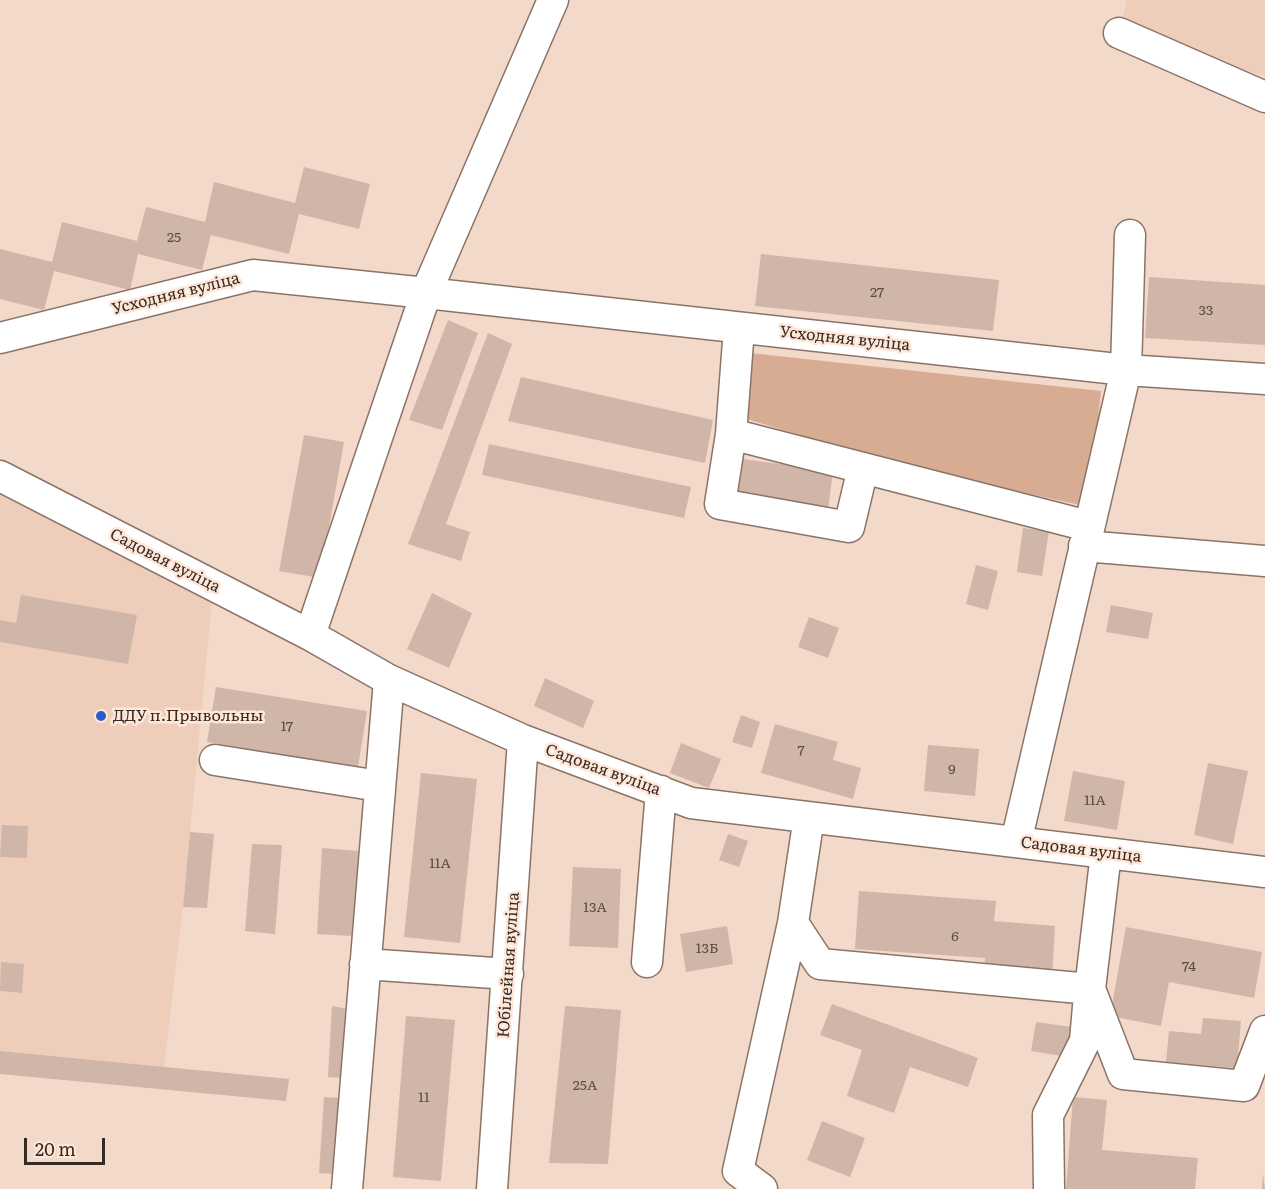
<!DOCTYPE html>
<html>
<head>
<meta charset="utf-8">
<style>
	body { margin:0 }
	#map { position:relative; width:1265px; height:1189px; overflow:hidden; background:#f2d9ca; font-family:Literata,serif }
	canvas { display:block }
	.scale { position:absolute; left:24px; top:1138px; width:81px; height:27px; box-sizing:border-box; border:3px solid #352b25; border-top:0; padding-left:8px; font-size:18px; line-height:21px; white-space:nowrap; color:#352b25; -webkit-text-stroke:4px #ffe6d7; paint-order:stroke }
</style>
</head>
<body>
<div id="map">
<canvas width="1265" height="1189"></canvas>
<div class="scale">20 m</div>
</div>
<script>
const g = document.querySelector('canvas').getContext('2d');
g.lineJoin = 'round';
function paint(path, color) {
  g.fillStyle = color;
  g.fill(path, 'evenodd');
}
function toPath(rows) {
  const path = new Path2D();
  for (const r of rows) {
    path.moveTo(r[0], r[1]);
    for (let i = 2; i < r.length; i += 2) path.lineTo(r[i], r[i + 1]);
  }
  return path;
}
function trace(path, color, width, dash) {
  g.strokeStyle = color;
  g.lineWidth = width;
  g.lineCap = dash ? 'butt' : 'round';
  g.setLineDash(dash || []);
  g.stroke(path);
}
function drawText(font, color, halo, rows, align = 'center') {
  g.font = font + ' Literata,serif';
  g.lineWidth = 5;
  g.setLineDash([]);
  g.textBaseline = 'middle';
  g.strokeStyle = halo;
  g.fillStyle = color;
  for (const [text, x, y, turn = 0] of rows) {
    g.save();
    g.translate(x, y);
    g.rotate((+turn || 0) * Math.PI / 180);
    g.textAlign = isNaN(turn) ? turn : align;
    if (halo) g.strokeText(text, 0, 0);
    g.fillText(text, 0, 0);
    g.restore();
  }
}
paint(toPath([
	[1127,0,1265,0,1265,76,1119,33],
	[0,493,212,600,183,907,164,1067,0,1051]
]), '#eecebb');
paint(toPath([
	[750,353,1101,391,1089,507,898,465,737,416]
]), '#d7ac93');
paint(toPath([
	[304,167,370,184,359,229,299,214,289,254,211,235,202,270,138,254,130,290,54,271,44,310,0,299,0,249,52,262,62,222,137,241,146,207,205,222,214,182,295,203],
	[761,254,999,280,993,331,755,306],
	[1149,277,1265,285,1265,345,1145,338],
	[448,320,478,333,442,430,409,420],
	[488,333,512,344,446,524,470,532,461,561,408,544],
	[521,377,713,420,705,463,508,421],
	[304,435,344,442,320,578,279,571],
	[489,444,691,487,684,518,482,475],
	[735,458,833,471,828,511,730,498],
	[1023,528,1049,531,1042,576,1017,572],
	[976,565,998,571,988,610,966,604],
	[432,593,472,613,449,668,407,649],
	[21,595,137,615,128,664,0,642,0,620,16,623],
	[1111,605,1153,613,1148,639,1106,632],
	[809,617,839,628,828,658,798,647],
	[545,678,594,701,583,728,534,706],
	[216,687,367,711,358,767,207,742],
	[741,715,760,722,752,748,732,742],
	[775,724,838,742,833,760,861,768,853,799,761,773],
	[681,743,721,759,709,788,670,773],
	[928,745,979,749,975,796,924,791],
	[1208,763,1248,771,1233,844,1194,835],
	[1073,771,1125,781,1117,830,1064,821],
	[421,773,477,779,460,943,404,937],
	[2,825,28,826,27,858,0,857],
	[190,832,214,834,207,908,183,907],
	[728,834,748,841,739,867,719,860],
	[252,844,282,845,275,934,245,931],
	[322,848,359,851,352,936,317,934],
	[573,867,621,869,618,948,569,946],
	[859,891,996,901,994,921,1055,926,1052,979,984,974,985,958,855,949],
	[727,926,733,964,686,972,680,934],
	[1126,927,1262,952,1254,998,1169,982,1161,1026,1110,1016],
	[1,962,24,964,22,993,0,991],
	[832,1004,978,1058,968,1087,910,1067,894,1113,847,1096,862,1050,820,1035],
	[332,1006,348,1009,344,1078,328,1077],
	[565,1006,621,1010,608,1164,549,1163],
	[406,1016,455,1020,441,1181,393,1177],
	[1203,1018,1241,1021,1237,1068,1166,1062,1169,1031,1201,1034],
	[1036,1022,1072,1027,1068,1057,1031,1051],
	[0,1051,289,1079,286,1101,0,1074],
	[324,1097,342,1098,335,1174,319,1173],
	[1073,1097,1107,1100,1102,1150,1198,1158,1195,1189,1066,1189],
	[822,1121,865,1138,850,1177,807,1160],
	[1263,1174,1265,1189,1262,1189]
]), '#cfb6a8');
const minor = toPath([
	[1119,33,1265,97],
	[739,328,731,434,1088,526],
	[0,338,253,275,426,293,553,0],
	[731,434,720,504,849,527,863,468],
	[0,476,310,635,389,680,523,740,691,803,1265,872],
	[1084,546,1265,561],
	[310,635,426,293,1126,370,1265,379],
	[215,760,379,786],
	[809,817,793,923,820,964,1090,989,1106,853],
	[1016,842,1126,370,1130,235],
	[647,962,661,791],
	[365,964,508,974],
	[1090,989,1123,1074,1244,1086,1265,1031],
	[347,1189,389,680],
	[492,1189,523,740],
	[762,1189,738,1171,793,923],
	[1049,1189,1048,1115,1085,1041,1089,995]
]);
trace(minor, '#8b7467', 33);
trace(minor, '#fff', 30);
for (const [x, y, r, color] of [
	[101,716,6,"#295dcb"]
]) {
  const dot = new Path2D();
  dot.arc(x, y, r, 0, 2 * Math.PI);
  g.fillStyle = color;
  g.fill(dot);
  trace(dot, '#ffe6d7', 2);
}
drawText('14px', '#5c4e46', null, [
	["25",174,238],
	["27",877,293],
	["33",1206,311],
	["17",287,727],
	["7",801,751],
	["9",952,770],
	["11А",1095,801],
	["11А",440,864],
	["13А",595,908],
	["6",955,937],
	["13Б",707,949],
	["74",1189,967],
	["25А",585,1086],
	["11",424,1098]
]);
drawText('16px', '#352b25', '#ffe6d7', [
	["Усходняя вуліца",176,294,-14],
	["Усходняя вуліца",845,339,6],
	["Садовая вуліца",165,561,27],
	["Садовая вуліца",603,770,20],
	["Садовая вуліца",1081,850,7],
	["Юбілейная вуліца",509,965,-86]
]);
drawText('16px', '#352b25', '#ffe6d7', [
	["ДДУ п.Прывольны",113,716]
], 'left');
</script>
</body>
</html>
